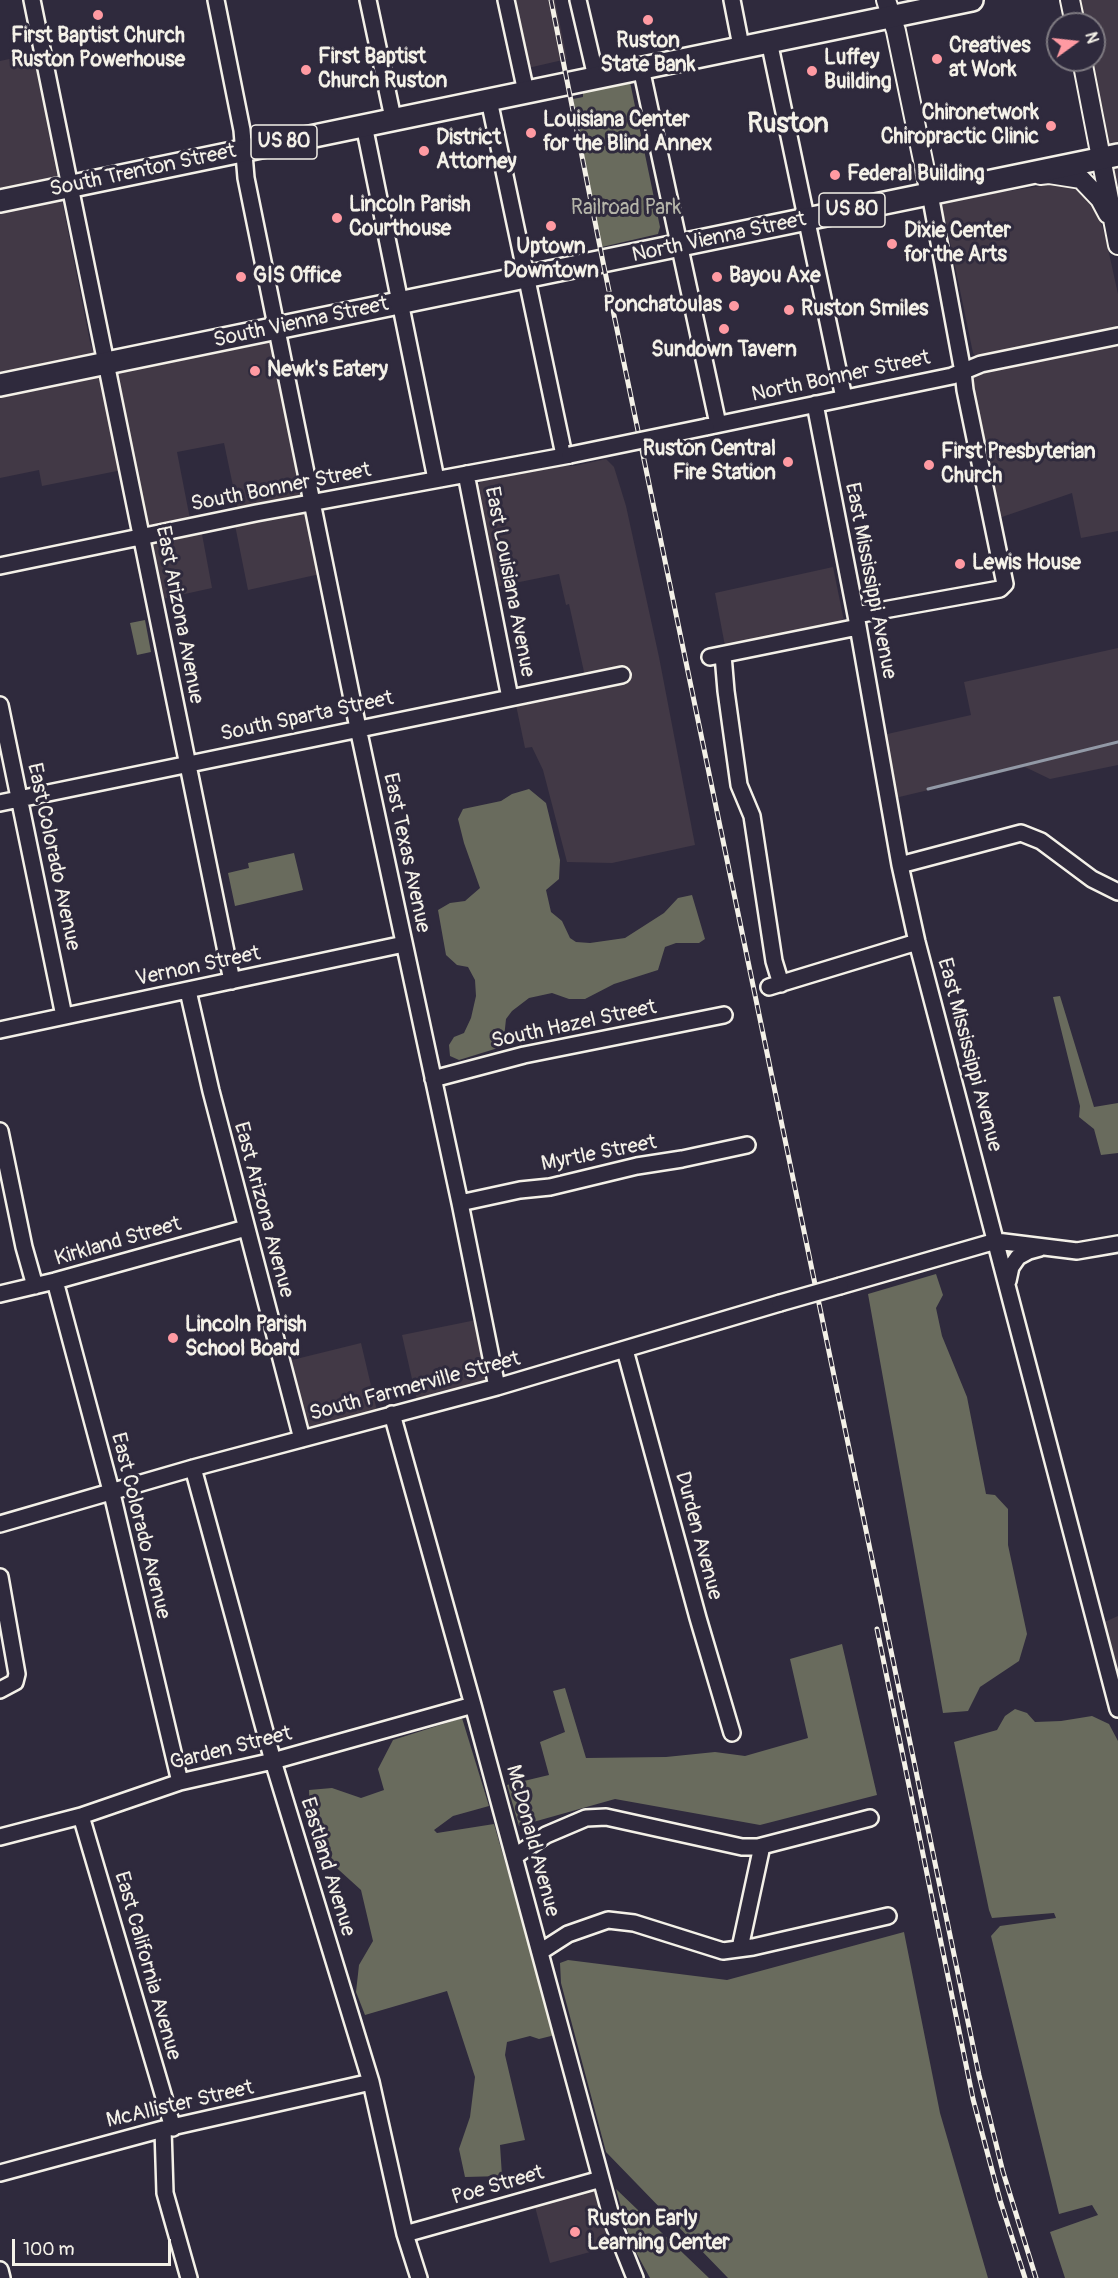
<!DOCTYPE html>
<html>
<head>
<meta charset="utf-8">
<style>
	body { margin:0 }
	#map { position:relative; width:1118px; height:2278px; overflow:hidden; background:#2f2a3d; font-family:Pangolin,sans-serif }
	canvas { display:block }
	.north { position:absolute; left:1046px; top:12px; width:60px; height:60px; box-sizing:border-box; background:#2f2a3d; border:2px solid #7e7a81; border-radius:50%; rotate:75deg; font-size:16px; font-weight:700; line-height:24px; text-align:center; color:#f4f1e8 }
	.north::after { content:''; display:block; margin:auto; width:21px; height:27px; background:#ff9aa2; clip-path:polygon(50% 0,100% 100%,50% 72%,0 100%) }
	.scale { position:absolute; left:12px; top:2239px; width:159px; height:27px; box-sizing:border-box; border:3px solid #f4f1e8; border-top:0; padding-left:8px; font-size:18px; line-height:21px; white-space:nowrap; color:#f4f1e8; -webkit-text-stroke:4px #2f2a3d; paint-order:stroke }
</style>
</head>
<body>
<div id="map">
<canvas width="1118" height="2278"></canvas>
<div class="north">N</div>
<div class="scale">100 m</div>
</div>
<script>
const g = document.querySelector('canvas').getContext('2d');
g.lineJoin = 'round';
function paint(path, color) {
  g.fillStyle = color;
  g.fill(path, 'evenodd');
}
function toPath(rows) {
  const path = new Path2D();
  for (const r of rows) {
    path.moveTo(r[0], r[1]);
    for (let i = 2; i < r.length; i += 2) path.lineTo(r[i], r[i + 1]);
  }
  return path;
}
function trace(path, color, width, dash) {
  g.strokeStyle = color;
  g.lineWidth = width;
  g.lineCap = dash ? 'butt' : 'round';
  g.setLineDash(dash || []);
  g.stroke(path);
}
function drawText(font, color, halo, rows, align = 'center') {
  g.font = font + ' Pangolin,sans-serif';
  g.lineWidth = 6;
  g.setLineDash([]);
  g.textBaseline = 'middle';
  g.strokeStyle = halo;
  g.fillStyle = color;
  for (const [text, x, y, turn = 0] of rows) {
    g.save();
    g.translate(x, y);
    g.rotate((+turn || 0) * Math.PI / 180);
    g.textAlign = isNaN(turn) ? turn : align;
    if (halo) g.strokeText(text, 0, 0);
    g.fillText(text, 0, 0);
    g.restore();
  }
}
paint(toPath([
	[512,0,555,0,567,59,528,68],
	[1078,0,1118,0,1118,195,1091,60,1094,60,1094,24,1083,24],
	[33,54,90,342,103,380,122,470,42,486,39,470,0,478,0,61],
	[1055,184,1074,186,1084,191,1097,211,1105,235,1118,294,1118,329,977,358,973,353,945,218,940,214,939,204,950,197,982,195],
	[269,338,273,343,303,495,238,510,224,443,177,452,190,519,199,518,212,588,162,599,117,379,118,373,119,370],
	[1118,344,1118,531,1081,538,1072,493,999,518,971,380,972,377,982,371],
	[606,459,614,467,626,506,659,657,695,845,612,863,567,862,543,770,532,747,525,748,516,705,588,690,569,604,566,605,559,574,495,587,475,489,482,480,560,465,574,466],
	[303,511,308,514,320,574,248,590,235,525],
	[833,567,844,621,725,646,715,593],
	[1118,648,1118,765,1050,779,1025,767,895,798,883,735,971,715,964,682],
	[476,1320,487,1374,487,1381,417,1401,402,1335],
	[361,1343,377,1411,311,1429,308,1428,288,1361],
	[1118,1616,1118,1690,1100,1624],
	[595,2188,612,2246,550,2263,534,2203]
]), '#423946');
paint(toPath([
	[630,82,660,227,658,234,602,247,573,99,583,97,583,92],
	[145,620,151,652,137,655,130,623],
	[529,789,546,803,560,860,559,879,546,890,551,912,562,921,570,938,576,942,590,943,625,938,664,913,678,898,692,895,705,939,699,943,676,943,665,947,658,970,614,984,585,999,569,999,552,993,529,998,512,1011,506,1019,504,1038,498,1048,459,1060,450,1056,449,1045,454,1037,464,1033,471,1018,476,996,475,980,468,967,457,965,446,955,438,910,450,903,465,901,480,888,464,843,458,819,463,809,501,801,512,794],
	[294,853,303,890,235,906,228,873,249,868,248,863],
	[1060,996,1094,1107,1118,1103,1118,1153,1101,1155,1094,1129,1079,1117,1080,1106,1053,997],
	[936,1274,943,1295,936,1308,942,1336,967,1397,986,1494,995,1495,1008,1509,1008,1545,1027,1634,1019,1661,980,1687,968,1711,943,1713,868,1294],
	[842,1644,877,1795,760,1825,615,1799,519,1826,507,1785,549,1775,540,1742,565,1732,553,1691,565,1688,586,1758,666,1757,715,1752,745,1756,808,1738,790,1659],
	[1015,1709,1027,1713,1035,1722,1061,1721,1092,1716,1109,1724,1118,1741,1118,2278,1065,2278,1050,2232,1098,2215,1092,2205,1059,2214,991,1936,1000,1926,1056,1918,1054,1913,992,1918,989,1910,954,1742,997,1730,1005,1716],
	[462,1718,489,1806,453,1816,434,1830,437,1833,494,1824,555,2035,539,2039,530,2036,507,2042,505,2055,525,2140,500,2145,502,2176,465,2177,459,2149,470,2117,475,2077,447,1991,365,2015,356,1992,359,1965,373,1941,361,1890,329,1861,310,1822,309,1790,332,1788,361,1798,384,1790,378,1769,393,1740],
	[904,1932,940,2113,988,2278,728,2278,606,2152,561,1983,560,1963,568,1960,727,1980],
	[616,2189,709,2278,650,2278,631,2243]
]), '#696b5d');
trace(toPath([
	[928,789,1118,742]
]), '#9299a6', 3);
const minor = toPath([
	[32,0,232,981],
	[216,0,242,130,246,178,358,728,460,1203,497,1387],
	[368,0,393,118],
	[506,0,526,92],
	[578,0,596,77],
	[732,0,741,46],
	[769,41,844,398],
	[641,68,718,424],
	[489,100,564,455],
	[364,125,436,479],
	[815,404,856,615,900,865,917,942,1118,1709],
	[706,427,952,376,981,364,1118,336],
	[466,474,510,698],
	[0,566,256,513,570,455],
	[856,615,1000,589,1005,584,965,390,963,372,930,194],
	[723,655,726,691,739,785,752,816,774,961,781,984],
	[710,657,858,627],
	[0,705,64,1016],
	[0,803,622,675],
	[900,865,1021,833,1041,841,1092,879,1118,892],
	[769,987,917,942],
	[188,991,211,1091,302,1439],
	[0,1030,404,944],
	[433,1079,524,1055,724,1015],
	[0,1131,24,1247,35,1286],
	[460,1203,520,1190,550,1187,637,1166,682,1159,747,1145],
	[55,1281,113,1498,180,1782],
	[1008,1281,1011,1267,1018,1257,1029,1251,1040,1248],
	[840,1286,996,1241,1077,1251,1118,1244],
	[0,1294,55,1281,246,1228],
	[625,1350,698,1618,732,1733],
	[392,1414,473,1705,613,2223,635,2278],
	[193,1468,273,1761,371,2082,405,2234,419,2278],
	[0,1524,193,1468,497,1387,780,1303],
	[0,1577,17,1674,15,1682,0,1690],
	[81,1816,173,2128],
	[0,1837,81,1816,180,1782,273,1761,473,1705],
	[514,1857,546,1835,586,1818,606,1817,742,1847,758,1847,870,1818],
	[740,1948,762,1846],
	[540,1952,568,1934,608,1920,634,1923,723,1951,753,1947,888,1916],
	[163,2129,165,2193,189,2278],
	[0,2173,163,2129,371,2082],
	[405,2234,601,2179],
	[0,2270,2,2278]
]);
const major = toPath([
	[886,0,896,31,930,194],
	[1070,0,1075,24],
	[1082,60,1118,245],
	[1040,175,1049,174,1081,179,1100,199,1108,214]
]);
const highway = toPath([
	[0,201,972,0],
	[0,385,1118,155]
]);
trace(minor, '#f4f1e8', 20);
trace(major, '#f4f1e8', 22);
trace(highway, '#f4f1e8', 26);
trace(minor, '#2f2a3d', 15);
trace(major, '#2f2a3d', 18);
trace(highway, '#2f2a3d', 21);
const rail = toPath([
	[551,0,603,262,979,2075,1003,2172,1036,2278],
	[877,1629,973,2099,1000,2200,1025,2278]
]);
trace(rail, '#f4f1e8', 5);
trace(rail, '#2f2a3d', 3, [9]);
const minorBridge = toPath([
	[570,455,706,427],
	[780,1303,840,1286]
]);
trace(minorBridge, '#f4f1e8', 20, []);
trace(minorBridge, '#2f2a3d', 15);
for (const [x, y, r, color] of [
	[98,15,6,"#ff9aa2"],
	[648,20,6,"#ff9aa2"],
	[937,59,6,"#ff9aa2"],
	[306,70,6,"#ff9aa2"],
	[812,71,6,"#ff9aa2"],
	[1051,126,6,"#ff9aa2"],
	[531,133,6,"#ff9aa2"],
	[424,151,6,"#ff9aa2"],
	[835,175,6,"#ff9aa2"],
	[337,218,6,"#ff9aa2"],
	[551,226,6,"#ff9aa2"],
	[892,244,6,"#ff9aa2"],
	[241,277,6,"#ff9aa2"],
	[717,277,6,"#ff9aa2"],
	[734,306,6,"#ff9aa2"],
	[789,310,6,"#ff9aa2"],
	[724,329,6,"#ff9aa2"],
	[255,371,6,"#ff9aa2"],
	[788,462,6,"#ff9aa2"],
	[929,465,6,"#ff9aa2"],
	[960,564,6,"#ff9aa2"],
	[173,1338,6,"#ff9aa2"],
	[575,2232,6,"#ff9aa2"]
]) {
  const dot = new Path2D();
  dot.arc(x, y, r, 0, 2 * Math.PI);
  g.fillStyle = color;
  g.fill(dot);
  trace(dot, '#2f2a3d', 2);
}
for (const [x, y, w] of [
	[284,142,66],
	[852,210,66]
]) {
  const box = new Path2D();
  box.roundRect(x - w / 2, y - 17, w, 34, 4.5);
  g.fillStyle = '#2f2a3d';
  g.fill(box);
  trace(box, '#f4f1e8', 1.5);
}
drawText('bold 20px', '#f4f1e8', null, [
	["US 80",284,142],
	["US 80",852,210]
]);
drawText('bold 21px', '#f4f1e8', '#2f2a3d', [
	["First Baptist Church",98,37,"center"],
	["Ruston Powerhouse",98,61,"center"],
	["Ruston",648,42,"center"],
	["State Bank",648,66,"center"],
	["Creatives",949,47],
	["at Work",949,71],
	["First Baptist",318,58],
	["Church Ruston",318,82],
	["Luffey",824,59],
	["Building",824,83],
	["Chironetwork",1039,114,"right"],
	["Chiropractic Clinic",1039,138,"right"],
	["Louisiana Center",543,121],
	["for the Blind Annex",543,145],
	["District",436,139],
	["Attorney",436,163],
	["Federal Building",847,175],
	["Lincoln Parish",349,206],
	["Courthouse",349,230],
	["Dixie Center",904,232],
	["for the Arts",904,256],
	["Uptown",551,248,"center"],
	["Downtown",551,272,"center"],
	["GIS Office",253,277],
	["Bayou Axe",729,277],
	["Ponchatoulas",722,306,"right"],
	["Ruston Smiles",801,310],
	["Sundown Tavern",724,351,"center"],
	["Newk's Eatery",267,371],
	["Ruston Central",776,450,"right"],
	["Fire Station",776,474,"right"],
	["First Presbyterian",941,453],
	["Church",941,477],
	["Lewis House",972,564],
	["Lincoln Parish",185,1326],
	["School Board",185,1350],
	["Ruston Early",587,2220],
	["Learning Center",587,2244]
], 'left');
drawText('21px', '#f4f1e8', '#2f2a3d', [
	["South Trenton Street",143,171,-12],
	["North Vienna Street",719,238,-12],
	["South Vienna Street",301,323,-12],
	["North Bonner Street",841,377,-12],
	["South Bonner Street",281,488,-11],
	["East Mississippi Avenue",870,581,79],
	["East Louisiana Avenue",509,582,79],
	["East Arizona Avenue",179,615,79],
	["South Sparta Street",307,717,-12],
	["East Texas Avenue",406,853,78],
	["East Colorado Avenue",53,857,78],
	["Vernon Street",198,967,-12],
	["South Hazel Street",574,1025,-12],
	["East Mississippi Avenue",969,1055,75],
	["Myrtle Street",599,1154,-11],
	["East Arizona Avenue",263,1210,75],
	["Kirkland Street",118,1242,-16],
	["South Farmerville Street",415,1387,-15],
	["East Colorado Avenue",140,1526,76],
	["Durden Avenue",698,1536,75],
	["Garden Street",231,1749,-14],
	["McDonald Avenue",532,1841,75],
	["Eastland Avenue",327,1867,73],
	["East California Avenue",147,1966,74],
	["McAllister Street",180,2105,-13],
	["Poe Street",498,2186,-16]
]);
drawText('21px', '#b5b5a9', '#2f2a3d', [
	["Railroad Park",626,209]
]);
drawText('bold 27px', '#f4f1e8', '#2f2a3d', [
	["Ruston",788,125]
]);
</script>
</body>
</html>
